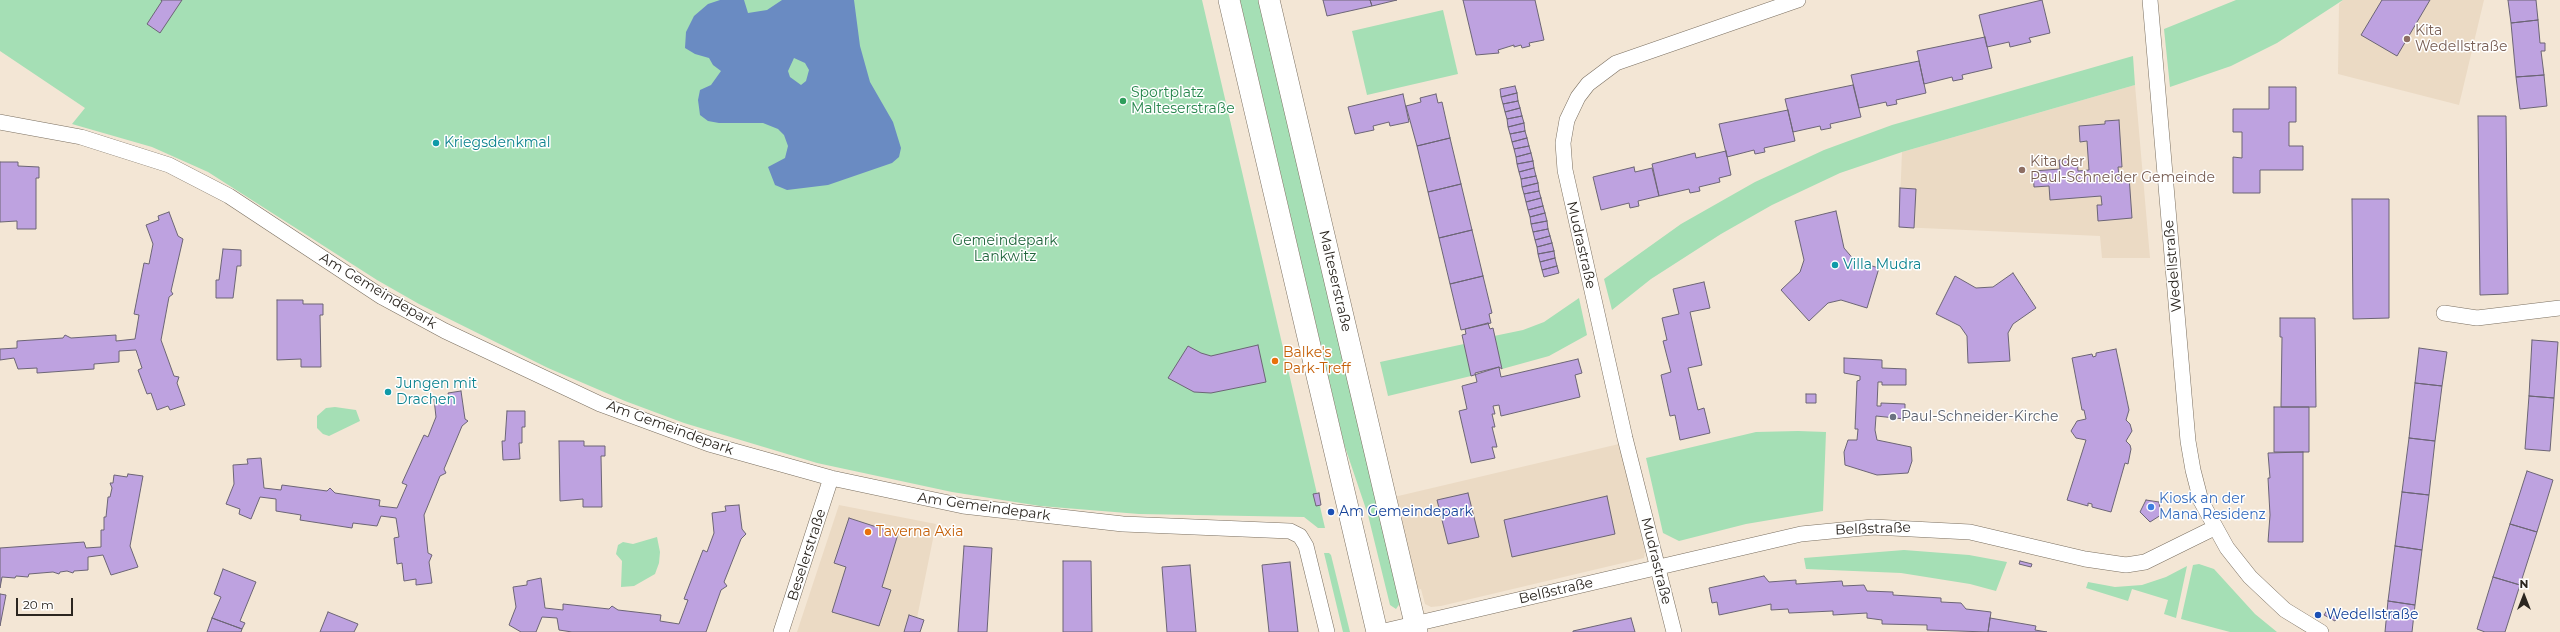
<!DOCTYPE html>
<html>
<head>
<meta charset="utf-8">
<style>
	body { margin:0 }
	#map { position:relative; width:2560px; height:632px; overflow:hidden; background:#f3e6d5; font-family:Montserrat,sans-serif }
	canvas { display:block }
	.north { position:absolute; left:2504px; top:576px; width:40px; height:40px; -webkit-text-stroke:3px #fff; paint-order:stroke; rotate:0deg; font-size:11px; font-weight:700; line-height:16px; text-align:center; color:#2b2620 }
	.north::after { content:''; display:block; margin:auto; width:14px; height:18px; background:#2b2620; clip-path:polygon(50% 0,100% 100%,50% 72%,0 100%) }
	.scale { position:absolute; left:16px; top:598px; width:57px; height:18px; box-sizing:border-box; border:2px solid #2b2620; border-top:0; padding-left:5px; font-size:12px; line-height:14px; white-space:nowrap; color:#2b2620; -webkit-text-stroke:3px #fff; paint-order:stroke }
</style>
</head>
<body>
<div id="map">
<canvas width="2560" height="632"></canvas>
<div class="north">N</div>
<div class="scale">20 m</div>
</div>
<script>
const g = document.querySelector('canvas').getContext('2d');
g.lineJoin = 'round';
function paint(path, color) {
  g.fillStyle = color;
  g.fill(path, 'evenodd');
}
function toPath(rows) {
  const path = new Path2D();
  for (const r of rows) {
    path.moveTo(r[0], r[1]);
    for (let i = 2; i < r.length; i += 2) path.lineTo(r[i], r[i + 1]);
  }
  return path;
}
function trace(path, color, width, dash) {
  g.strokeStyle = color;
  g.lineWidth = width;
  g.lineCap = dash ? 'butt' : 'round';
  g.setLineDash(dash || []);
  g.stroke(path);
}
function drawText(font, color, halo, rows, align = 'center') {
  g.font = font + ' Montserrat,sans-serif';
  g.lineWidth = 3;
  g.setLineDash([]);
  g.textBaseline = 'middle';
  g.strokeStyle = halo;
  g.fillStyle = color;
  for (const [text, x, y, turn = 0] of rows) {
    g.save();
    g.translate(x, y);
    g.rotate((+turn || 0) * Math.PI / 180);
    g.textAlign = isNaN(turn) ? turn : align;
    if (halo) g.strokeText(text, 0, 0);
    g.fillText(text, 0, 0);
    g.restore();
  }
}
paint(toPath([
	[2343,0,2484,0,2459,105,2338,74,2339,4],
	[2135,85,2150,258,2102,258,2100,236,1899,227,1902,152],
	[1619,444,1645,552,1644,558,1441,606,1431,607,1425,604,1421,589,1416,590,1394,497],
	[839,505,936,524,917,618,924,620,920,632,797,632]
]), '#ebdac4');
paint(toPath([
	[0,0,1202,0,1325,528,1318,528,1304,517,1139,514,1040,506,952,492,817,463,684,423,625,401,548,368,419,304,377,280,208,172,152,147,72,124,85,108,0,51],
	[1240,0,1259,0,1400,603,1396,609,1390,605,1368,515,1344,444],
	[2236,0,2343,0,2277,43,2231,66,2170,87,2164,29],
	[1443,10,1458,74,1367,95,1352,31],
	[2133,56,2135,85,1902,152,1840,173,1772,205,1721,234,1651,279,1612,310,1604,279,1681,224,1755,182,1824,150,1892,125],
	[1579,298,1587,335,1549,356,1502,369,1494,336,1523,330,1544,322],
	[1464,344,1471,376,1388,396,1380,362],
	[335,407,356,410,360,421,329,436,323,434,317,428,317,416,326,408],
	[1798,431,1826,432,1823,511,1746,524,1679,541,1663,533,1646,458,1756,432],
	[657,537,660,552,659,563,655,574,634,586,621,587,622,561,616,554,618,545,623,542,633,544],
	[1904,550,1969,555,2007,562,1996,591,1970,584,1901,573,1806,569,1804,558],
	[1324,553,1329,553,1331,555,1350,632,1343,632],
	[2199,564,2214,569,2255,614,2277,632,2230,632,2181,619,2193,565],
	[2187,566,2176,618,2164,614,2168,600,2132,589,2128,601,2086,588,2088,582,2115,587,2142,585,2166,577]
]), '#a5dfb5');
paint(toPath([
	[720,0,744,0,748,13,767,10,782,0,854,0,860,46,870,82,893,122,901,148,899,157,892,163,828,185,787,190,775,185,768,167,785,158,788,146,784,135,778,129,763,123,719,123,708,121,700,115,698,100,700,90,711,85,721,71,713,65,709,58,695,54,685,48,686,32,694,16,708,4],
	[794,58,805,63,809,70,806,81,801,85,790,77,788,71]
]), '#6a8bc2');
const building = toPath([
	[161,0,182,0,160,33,147,24,162,1,161,0],
	[1323,0,1370,0,1372,6,1327,16,1323,0],
	[1370,0,1397,0,1372,6,1370,0],
	[1463,0,1535,0,1544,40,1529,43,1530,46,1522,48,1521,45,1514,47,1514,45,1498,50,1499,53,1476,55,1463,0],
	[2042,0,2050,33,2029,38,2031,42,2010,47,2009,42,1987,47,1979,15,2042,0],
	[2382,0,2430,0,2397,56,2361,35,2382,0],
	[2508,0,2536,0,2538,20,2511,23,2508,0],
	[2538,20,2540,43,2545,43,2545,51,2541,51,2544,75,2516,77,2511,23,2538,20],
	[1985,37,1992,68,1962,75,1963,79,1953,81,1952,77,1924,84,1917,51,1985,37],
	[1919,61,1926,93,1896,100,1897,104,1887,106,1886,102,1859,108,1851,75,1919,61],
	[2544,75,2547,106,2520,109,2516,77,2544,75],
	[1853,85,1861,117,1830,124,1831,128,1821,130,1820,126,1793,132,1785,99,1853,85],
	[1515,86,1517,93,1501,97,1500,89,1515,86],
	[2269,87,2296,87,2296,122,2289,122,2289,146,2303,146,2303,170,2260,170,2260,193,2233,193,2233,157,2242,158,2242,132,2233,132,2233,109,2269,109,2269,87],
	[1517,93,1518,101,1503,104,1501,97,1517,93],
	[1403,94,1409,122,1390,126,1389,122,1373,126,1374,130,1355,134,1348,107,1403,94],
	[1436,94,1438,103,1442,102,1450,138,1417,146,1406,106,1421,102,1420,98,1436,94],
	[1518,101,1520,108,1505,112,1503,104,1518,101],
	[1520,108,1522,116,1507,119,1505,112,1520,108],
	[1788,110,1795,141,1764,148,1765,152,1755,154,1754,150,1727,157,1719,124,1788,110],
	[1522,116,1524,123,1508,127,1507,119,1522,116],
	[2478,116,2506,116,2508,294,2480,295,2478,116],
	[2119,120,2122,167,2118,167,2119,177,2129,176,2132,218,2098,221,2097,205,2102,205,2101,196,2050,200,2049,186,2034,187,2033,171,2060,169,2059,160,2077,159,2078,171,2089,170,2087,141,2080,142,2079,126,2105,124,2105,121,2119,120],
	[1524,123,1525,131,1510,134,1508,127,1524,123],
	[1525,131,1527,138,1512,142,1510,134,1525,131],
	[1450,138,1461,184,1428,192,1417,146,1450,138],
	[1527,138,1529,146,1514,149,1512,142,1527,138],
	[1529,146,1531,153,1516,157,1514,149,1529,146],
	[1726,151,1731,175,1719,178,1720,182,1699,187,1700,191,1690,193,1689,189,1659,196,1652,164,1695,153,1696,158,1726,151],
	[1531,153,1533,161,1517,164,1516,157,1531,153],
	[1533,161,1534,168,1519,172,1517,164,1533,161],
	[0,162,18,162,18,166,39,167,39,178,36,178,36,229,17,229,17,221,0,222,0,162],
	[1634,167,1635,172,1652,168,1659,196,1638,201,1639,206,1630,208,1629,203,1601,210,1593,177,1634,167],
	[1534,168,1536,176,1521,179,1519,172,1534,168],
	[1536,176,1538,183,1522,187,1521,179,1536,176],
	[1538,183,1539,191,1524,194,1522,187,1538,183],
	[1461,184,1472,230,1439,238,1428,192,1461,184],
	[1900,188,1916,189,1914,228,1899,227,1900,188],
	[1539,191,1541,198,1526,202,1524,194,1539,191],
	[1541,198,1543,206,1528,210,1526,202,1541,198],
	[2352,199,2389,199,2389,318,2353,319,2352,199],
	[1543,206,1545,213,1530,217,1528,210,1543,206],
	[1836,211,1844,248,1855,261,1879,268,1867,308,1841,300,1828,303,1809,321,1781,290,1800,272,1804,260,1795,221,1836,211],
	[169,212,178,236,183,239,171,291,173,294,169,297,161,340,174,376,179,377,177,383,185,405,170,410,168,406,157,410,151,393,147,394,138,370,142,368,136,350,119,351,119,362,94,364,94,369,37,373,37,368,18,369,14,358,0,360,0,349,17,348,17,341,63,338,65,335,71,338,116,335,116,341,135,339,139,315,134,314,144,263,149,264,153,244,146,225,159,220,158,216,169,212],
	[1545,213,1547,221,1531,224,1530,217,1545,213],
	[1547,221,1548,229,1533,232,1531,224,1547,221],
	[1548,229,1550,236,1535,240,1533,232,1548,229],
	[1472,230,1483,276,1450,284,1439,238,1472,230],
	[1550,236,1552,243,1537,247,1535,240,1550,236],
	[1552,243,1554,251,1538,254,1537,247,1552,243],
	[223,249,241,250,241,266,237,266,233,298,216,298,216,280,219,280,223,249],
	[1554,251,1555,258,1540,262,1538,254,1554,251],
	[1555,258,1557,266,1542,270,1540,262,1555,258],
	[1557,266,1559,273,1544,277,1542,270,1557,266],
	[2013,273,2036,308,2013,324,2008,333,2010,361,1968,363,1967,336,1960,326,1936,314,1955,276,1976,288,1993,287,2013,273],
	[1483,276,1492,313,1489,314,1491,323,1461,330,1450,284,1483,276],
	[1704,282,1710,308,1690,312,1702,365,1688,368,1698,410,1704,408,1710,433,1680,440,1675,415,1670,416,1661,375,1671,372,1663,341,1667,340,1662,318,1679,314,1673,289,1704,282],
	[277,300,303,300,303,304,323,304,323,315,320,315,321,367,301,367,301,359,277,360,277,300],
	[2280,318,2315,318,2316,407,2281,407,2282,337,2280,337,2280,318],
	[1488,323,1490,329,1493,328,1502,369,1499,367,1471,376,1462,335,1466,334,1465,329,1488,323],
	[2532,340,2558,342,2554,398,2529,396,2532,340],
	[1258,345,1266,382,1211,393,1194,392,1168,378,1188,346,1201,353,1211,356,1258,345],
	[2419,348,2447,352,2442,386,2415,383,2419,348],
	[2116,349,2129,410,2126,420,2130,424,2132,431,2126,441,2130,445,2131,449,2128,464,2125,463,2111,512,2092,507,2092,504,2088,503,2088,506,2067,500,2086,440,2076,438,2071,431,2077,421,2086,419,2084,410,2082,410,2072,358,2092,354,2093,357,2096,356,2096,353,2116,349],
	[1844,358,1882,360,1882,368,1906,369,1906,385,1882,385,1882,382,1878,382,1877,406,1881,406,1881,403,1905,404,1905,419,1876,416,1875,430,1877,440,1911,447,1912,461,1908,473,1877,475,1845,465,1844,452,1848,440,1857,440,1858,429,1855,429,1857,381,1860,380,1860,376,1844,373,1844,358],
	[1578,359,1582,373,1575,375,1580,397,1501,416,1499,405,1493,406,1495,414,1492,414,1495,427,1492,427,1497,447,1492,447,1495,458,1471,463,1459,411,1467,409,1462,386,1477,382,1475,373,1499,367,1501,377,1578,359],
	[2415,383,2442,386,2435,441,2409,438,2415,383],
	[461,391,465,419,468,421,462,426,444,469,446,473,440,476,424,515,428,553,432,555,429,562,432,583,416,585,416,579,404,581,402,563,397,564,394,538,399,537,396,518,381,516,377,526,353,523,352,528,300,520,301,515,276,511,276,499,260,497,251,519,239,514,240,509,226,504,234,484,233,465,248,464,247,459,261,458,264,488,281,490,282,485,327,491,330,488,335,493,380,500,379,506,397,508,407,485,402,483,424,435,428,437,436,417,434,399,449,397,448,393,461,391],
	[1806,394,1816,394,1816,403,1806,403,1806,394],
	[2529,396,2554,398,2550,451,2525,449,2529,396],
	[2274,407,2309,407,2309,452,2274,452,2274,407],
	[507,411,525,411,525,427,522,427,522,443,519,443,520,459,503,460,502,441,505,441,507,411],
	[2409,438,2435,441,2429,495,2402,492,2409,438],
	[559,441,584,441,584,446,605,446,605,456,601,456,602,507,583,507,583,499,560,501,559,441],
	[2303,452,2303,542,2268,542,2270,515,2268,478,2270,478,2268,453,2303,452],
	[2527,471,2553,480,2537,532,2510,524,2527,471],
	[128,474,143,476,130,546,138,567,111,575,103,555,88,557,88,570,74,571,73,573,67,571,60,572,59,574,53,572,29,574,28,577,16,576,15,578,2,577,0,588,0,548,84,542,86,548,101,547,101,530,104,530,104,517,106,517,108,497,110,497,112,488,110,483,113,483,114,475,127,477,128,474],
	[2402,492,2429,495,2422,550,2395,546,2402,492],
	[1319,493,1321,505,1316,506,1313,494,1319,493],
	[1468,493,1479,537,1448,544,1437,500,1468,493],
	[1607,496,1615,534,1512,557,1504,520,1607,496],
	[2146,500,2159,502,2161,515,2150,522,2140,512,2146,500],
	[739,505,742,529,746,534,741,539,724,582,727,586,721,590,706,632,572,632,559,630,557,618,542,617,536,632,521,632,509,625,516,607,513,587,527,585,527,581,541,578,545,608,563,610,563,604,609,609,612,606,618,610,661,615,660,621,679,624,688,600,684,599,703,550,707,552,714,533,712,513,726,511,725,506,739,505],
	[849,518,898,534,882,587,891,590,879,626,832,612,846,567,834,563,849,518],
	[2510,524,2537,532,2520,585,2493,577,2510,524],
	[964,546,992,548,987,632,958,632,964,546],
	[2395,546,2422,550,2415,605,2388,601,2395,546],
	[1063,561,1091,561,1092,632,1063,632,1063,561],
	[2020,561,2032,564,2031,567,2019,564,2020,561],
	[1290,562,1298,632,1269,632,1262,565,1290,562],
	[1190,565,1196,632,1167,632,1162,567,1190,565],
	[223,569,256,582,240,621,245,623,242,629,212,618,221,597,214,594,223,569],
	[1764,576,1769,582,1796,580,1796,584,1842,581,1843,586,1864,585,1867,591,1893,592,1893,595,1941,598,1941,602,1961,603,1966,609,1991,612,1988,632,1927,630,1927,625,1882,624,1882,620,1867,618,1867,613,1833,615,1833,611,1789,613,1788,609,1771,610,1771,604,1719,615,1717,602,1712,603,1709,588,1764,576],
	[2493,577,2520,585,2505,632,2485,632,2477,629,2493,577],
	[0,594,6,595,0,626,0,594],
	[2388,601,2415,605,2412,632,2385,632,2388,601],
	[328,612,358,624,354,632,320,632,328,612],
	[2326,612,2337,618,2335,621,2324,615,2326,612],
	[909,615,924,620,920,632,904,632,909,615],
	[212,618,242,629,241,632,207,632,212,618],
	[1631,618,1635,632,1573,632,1573,631,1631,618],
	[1990,618,2036,626,2035,630,2047,632,1988,632,1990,618]
]);
paint(building, '#bea2e0');
trace(building, '#6c6575', 1);
const minor = toPath([
	[2150,0,2188,441,2193,470,2201,501,2227,548,2250,577,2285,610,2321,632],
	[0,122,81,137,169,165,229,196,382,297,445,331,600,404,709,444,831,478,963,506,1123,524,1290,531,1300,536,1306,546,1327,632],
	[2444,313,2477,318,2560,308],
	[781,632,831,478],
	[1380,632,1801,534,1873,527,1970,532,2085,559,2126,565,2145,562,2214,528],
	[1674,632,1625,438,1565,170,1563,143,1567,120,1578,97,1588,84,1616,63,1798,0]
]);
const secondary = toPath([
	[1229,0,1377,632],
	[1269,0,1417,632]
]);
trace(minor, '#7a6f60', 16);
trace(secondary, '#7a6f60', 22);
trace(minor, '#fff', 15);
trace(secondary, '#fff', 21);
for (const [x, y, r, color] of [
	[2407,39,4,"#8d6e63"],
	[1123,101,4,"#2e9e5b"],
	[436,143,4,"#0f9aa8"],
	[2022,170,4,"#8d6e63"],
	[1835,265,4,"#0f9aa8"],
	[1275,361,4,"#e8710a"],
	[388,392,4,"#0f9aa8"],
	[1893,417,4,"#6b7280"],
	[2151,507,4,"#3f7fe0"],
	[1331,512,4,"#1a4fb4"],
	[868,532,4,"#e8710a"],
	[2318,615,4,"#1a4fb4"]
]) {
  const dot = new Path2D();
  dot.arc(x, y, r, 0, 2 * Math.PI);
  g.fillStyle = color;
  g.fill(dot);
  trace(dot, '#fff', 1.5);
}
drawText('14px', '#785e54', '#fff', [
	["Kita",2415,31],
	["Wedellstraße",2415,47],
	["Kita der",2030,162],
	["Paul-Schneider Gemeinde",2030,178]
], 'left');
drawText('14px', '#27864d', '#fff', [
	["Sportplatz",1131,93],
	["Malteserstraße",1131,109]
], 'left');
drawText('14px', '#0d838f', '#fff', [
	["Kriegsdenkmal",444,143],
	["Villa Mudra",1843,265],
	["Jungen mit",396,384],
	["Drachen",396,400]
], 'left');
drawText('14px', '#21663d', '#fff', [
	["Gemeindepark",1005,241],
	["Lankwitz",1005,257]
]);
drawText('14px', '#2b2620', '#fff', [
	["Mudrastraße",1581,245,77],
	["Wedellstraße",2173,266,-95],
	["Malteserstraße",1335,281,77],
	["Am Gemeindepark",378,291,31],
	["Am Gemeindepark",670,428,20],
	["Am Gemeindepark",984,507,8],
	["Belßstraße",1873,529,-2],
	["Beselerstraße",807,555,-72],
	["Mudrastraße",1656,561,76],
	["Belßstraße",1556,591,-13]
]);
drawText('14px', '#c56008', '#fff', [
	["Balke's",1283,353],
	["Park-Treff",1283,369],
	["Taverna Axia",876,532]
], 'left');
drawText('14px', '#5b616d', '#fff', [
	["Paul-Schneider-Kirche",1901,417]
], 'left');
drawText('14px', '#366cbe', '#fff', [
	["Kiosk an der",2159,499],
	["Mana Residenz",2159,515]
], 'left');
drawText('14px', '#164399', '#fff', [
	["Am Gemeindepark",1339,512],
	["Wedellstraße",2326,615]
], 'left');
</script>
</body>
</html>
